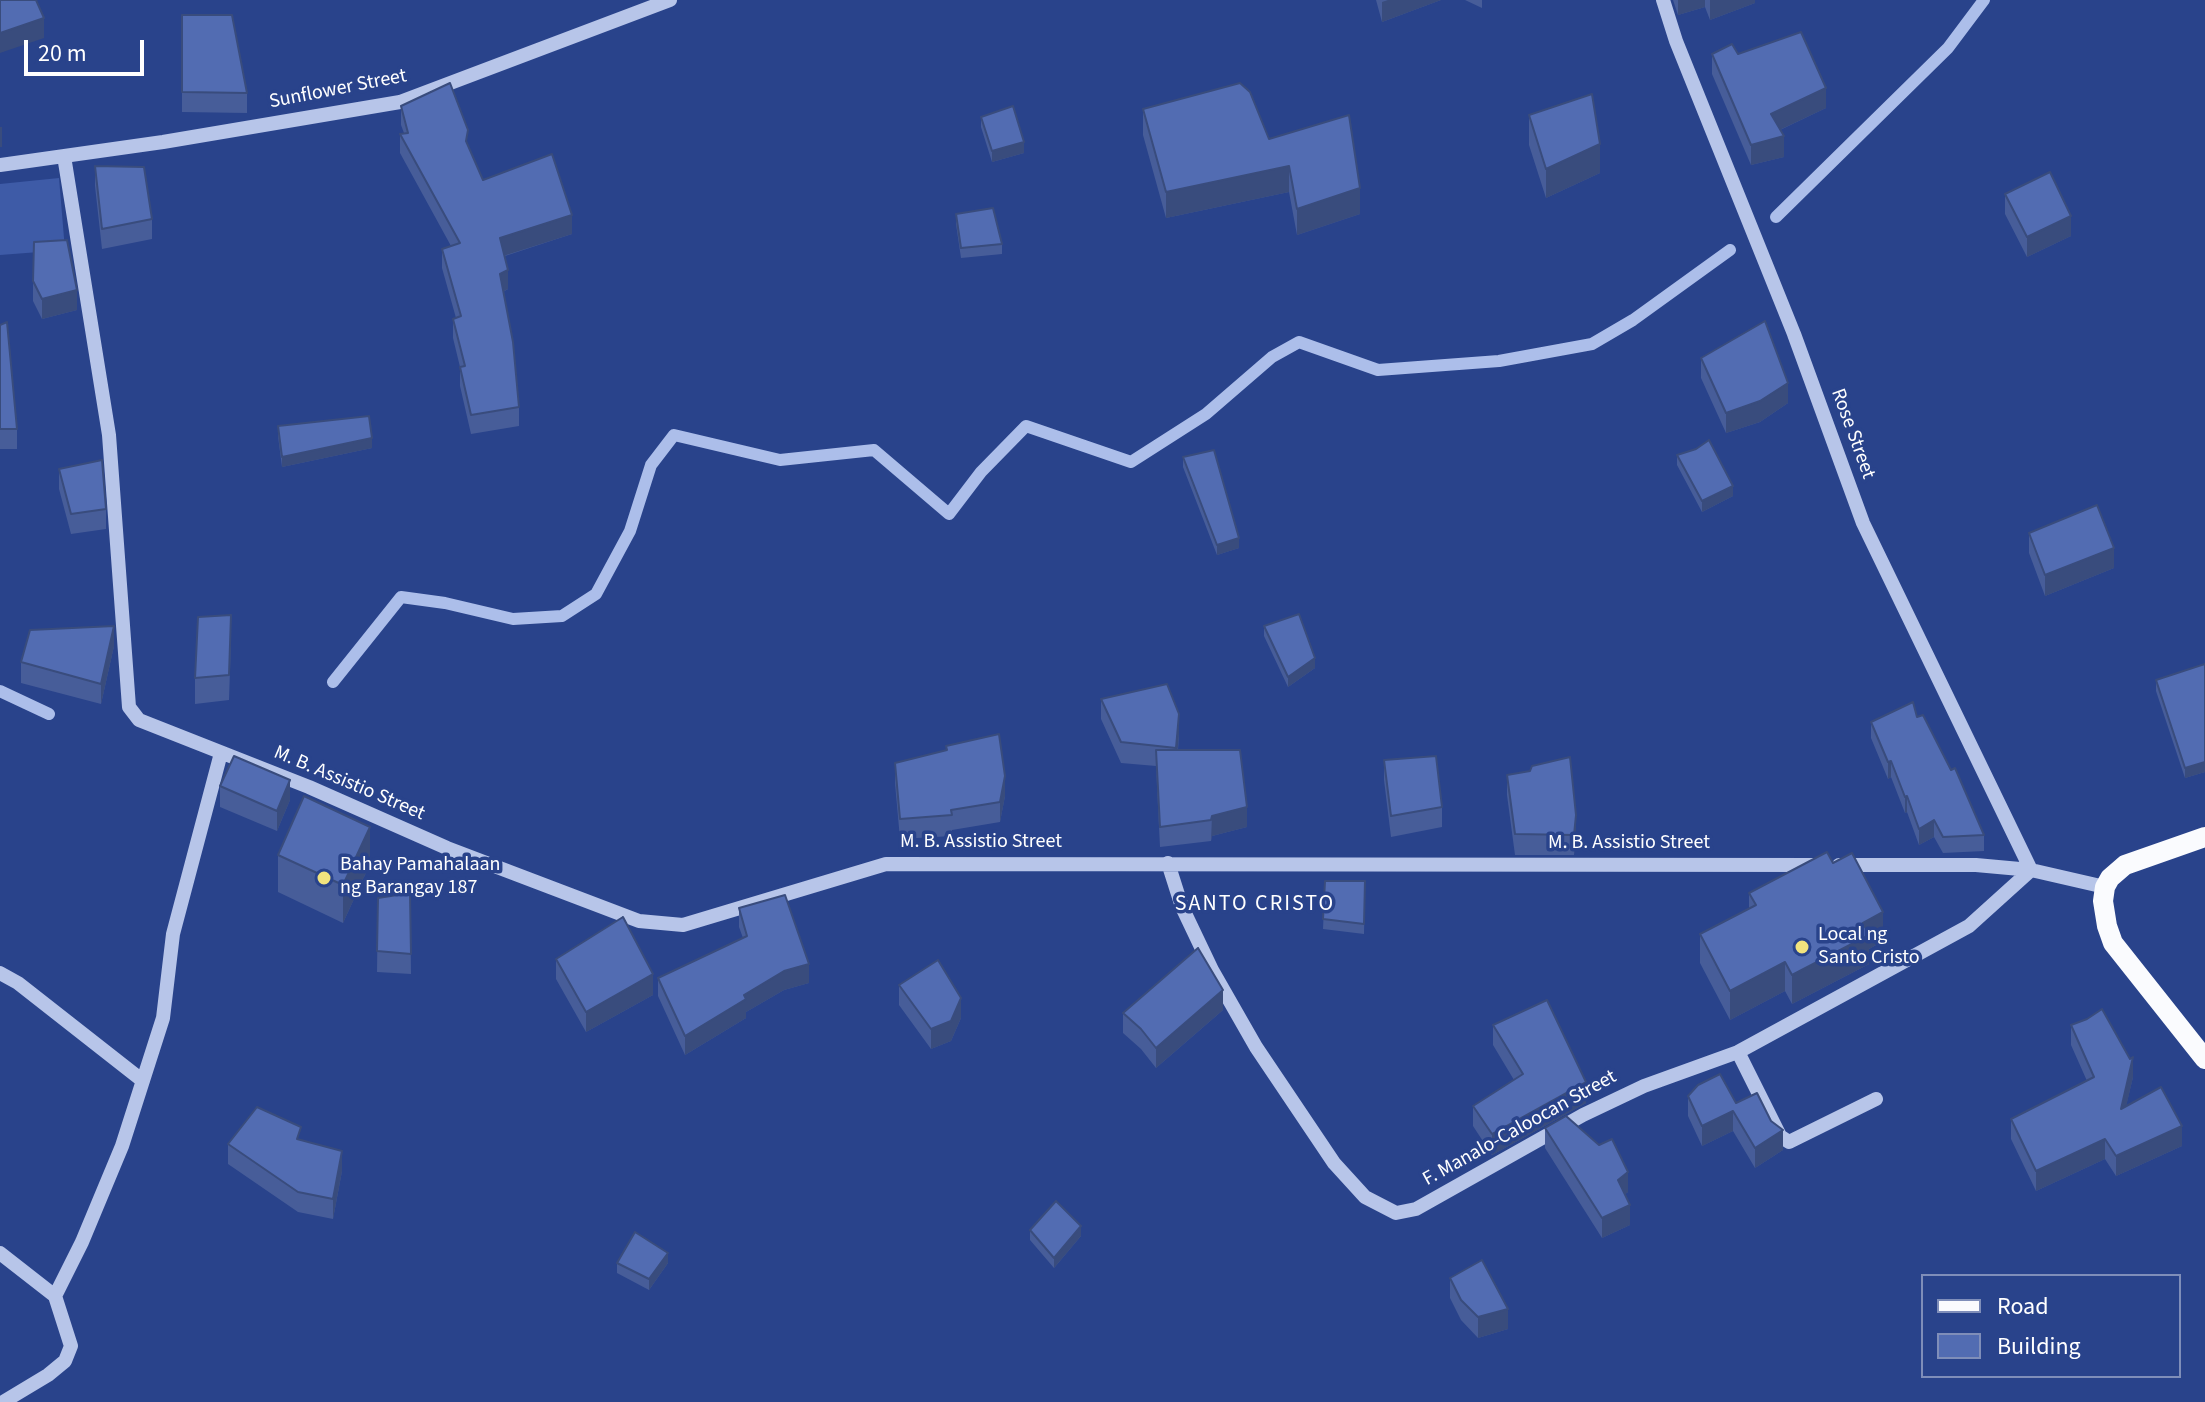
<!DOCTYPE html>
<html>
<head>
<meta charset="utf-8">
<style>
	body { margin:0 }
	#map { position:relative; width:2205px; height:1402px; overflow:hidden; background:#29438b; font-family:"Source Sans 3",sans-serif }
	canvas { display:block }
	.legend { position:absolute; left:1921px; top:1274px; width:260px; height:104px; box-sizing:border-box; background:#29438b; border:2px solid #7f8eb9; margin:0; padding:10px 14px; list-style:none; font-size:24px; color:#fff }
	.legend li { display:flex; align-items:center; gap:16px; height:40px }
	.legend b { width:40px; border:2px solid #7f8eb9 }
	.scale { position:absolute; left:24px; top:40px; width:120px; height:36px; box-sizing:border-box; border:4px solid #fff; border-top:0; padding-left:10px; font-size:24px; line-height:28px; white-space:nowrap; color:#fff; -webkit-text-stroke:6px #29438b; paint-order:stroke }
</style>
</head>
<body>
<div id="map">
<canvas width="2205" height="1402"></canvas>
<ul class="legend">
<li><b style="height:10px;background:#fafbfe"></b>Road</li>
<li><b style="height:22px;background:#526cb2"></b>Building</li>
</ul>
<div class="scale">20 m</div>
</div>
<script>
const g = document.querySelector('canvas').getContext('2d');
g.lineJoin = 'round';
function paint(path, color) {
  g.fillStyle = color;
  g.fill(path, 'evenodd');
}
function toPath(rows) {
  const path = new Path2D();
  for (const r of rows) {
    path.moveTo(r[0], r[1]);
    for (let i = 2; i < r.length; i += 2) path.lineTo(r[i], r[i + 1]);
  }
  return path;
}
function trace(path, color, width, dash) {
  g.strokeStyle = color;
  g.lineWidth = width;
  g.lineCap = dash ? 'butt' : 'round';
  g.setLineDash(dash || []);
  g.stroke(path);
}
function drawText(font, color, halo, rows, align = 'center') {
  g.font = font + ' "Source Sans 3",sans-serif';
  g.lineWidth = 7;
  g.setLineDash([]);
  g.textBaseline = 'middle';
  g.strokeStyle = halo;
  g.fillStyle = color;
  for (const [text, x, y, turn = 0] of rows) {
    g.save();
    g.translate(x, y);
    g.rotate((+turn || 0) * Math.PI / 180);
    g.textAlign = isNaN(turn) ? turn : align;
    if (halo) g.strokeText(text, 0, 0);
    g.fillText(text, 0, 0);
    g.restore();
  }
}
paint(toPath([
	[59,178,65,250,0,255,0,184]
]), '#3e5ba7');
trace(toPath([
	[1776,217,1948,48,1984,0],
	[333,682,401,597,445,603,513,619,562,616,596,594,630,531,651,465,674,435,780,460,874,450,949,514,981,472,1026,426,1131,462,1206,414,1272,357,1299,342,1378,370,1499,361,1592,344,1633,320,1730,250],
	[0,691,49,714]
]), '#acbeea', 12);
trace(toPath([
	[64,156,109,435,129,707,139,720,309,787,447,848,639,921,683,925,886,864,1819,865],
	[0,165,163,142,400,102,670,0],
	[1168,863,1182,907,1212,970,1256,1047,1334,1163,1365,1197,1396,1213,1416,1209,1583,1115,1644,1086,1738,1052,1969,926,2031,870,1863,523,1794,334,1676,41,1663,0],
	[1839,865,1976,865,2031,870,2105,887],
	[0,973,18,983,143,1081],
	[1738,1052,1780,1136,1789,1142,1876,1099],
	[0,1253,55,1296,82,1242,122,1146,163,1018,173,934,221,753],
	[3,1402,48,1375,65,1361,71,1346,55,1296]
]), '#b7c5e9', 14);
trace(toPath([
	[2205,837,2125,865,2110,878,2105,887,2103,901,2107,926,2113,943,2205,1059]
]), '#fafbfe', 20);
paint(toPath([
	[1376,0,1441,0,1382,22],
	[1465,0,1482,0,1482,8],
	[1673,0,1755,0,1755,3,1710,20,1705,7,1678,15],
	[182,15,247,93,247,113,182,112],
	[1712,54,1738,54,1826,108,1780,130,1784,157,1751,165,1712,74],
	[401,106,468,145,483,180,572,234,505,256,508,289,503,292,519,407,519,426,471,434,460,386,460,367,453,338,453,319,456,318,442,268,442,249,451,246,400,153,400,134,404,133,401,125],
	[1143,109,1269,139,1360,214,1297,235,1289,192,1166,218,1143,135],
	[1529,115,1600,173,1546,198,1529,145],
	[981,117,1024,153,992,162,981,127],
	[95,166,152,219,152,239,102,249,95,186],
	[2005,194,2071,236,2027,257,2005,214],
	[956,214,1002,244,1002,254,961,258,956,224],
	[33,281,77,310,42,319,33,301],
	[0,325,17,429,17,449,0,449],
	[1701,358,1788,403,1760,422,1726,433,1701,378],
	[278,426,372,448,282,467,278,436],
	[1696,449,1733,496,1702,512,1677,465,1677,455],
	[1183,457,1239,548,1217,555,1183,467],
	[59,469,106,509,106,529,71,534,59,489],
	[2029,533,2114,568,2045,596,2029,553],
	[1264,626,1315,668,1288,687,1264,636],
	[231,641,229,700,195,704,195,678],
	[114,646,101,704,21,683,21,662],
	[2205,664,2205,772,2185,778,2156,691,2156,680],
	[1101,699,1179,734,1178,750,1247,827,1212,836,1211,841,1160,847,1156,766,1121,763,1101,719],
	[1917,717,1984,835,1984,851,1943,853,1934,837,1919,845,1907,812,1905,813,1891,777,1888,779,1871,738,1871,722],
	[1384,760,1442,807,1442,827,1391,837,1384,780],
	[895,763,1005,796,1000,822,952,830,952,836,900,839,895,783],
	[1507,775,1576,835,1574,855,1515,855,1507,795],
	[220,786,290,800,277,831,220,807],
	[278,855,370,864,343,923,278,892],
	[1325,881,1365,881,1364,934,1323,929],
	[410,893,411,974,377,972,378,898],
	[1749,893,1883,941,1869,949,1869,964,1792,1004,1785,991,1730,1020,1700,963,1700,934,1749,908],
	[739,908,809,983,784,990,746,1012,746,1018,685,1055,658,996,658,978,743,938,739,927],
	[556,959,653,995,586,1032,556,979],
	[899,985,961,1018,951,1041,931,1049,899,1005],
	[1223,1010,1156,1068,1141,1049,1123,1033,1123,1013],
	[1493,1025,1586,1103,1492,1155,1473,1126,1473,1106,1514,1080,1493,1045],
	[2071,1025,2133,1077,2126,1106,2182,1146,2116,1176,2105,1159,2036,1191,2011,1139,2011,1119,2087,1081,2071,1045],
	[1688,1096,1736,1103,1783,1150,1755,1168,1733,1131,1702,1146,1688,1116],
	[1545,1128,1628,1192,1625,1194,1630,1225,1602,1238,1545,1148],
	[301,1140,342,1171,333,1219,298,1212,228,1164,228,1144],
	[1030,1230,1081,1236,1054,1268,1030,1240],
	[617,1263,668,1263,649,1290,617,1273],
	[1450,1278,1508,1329,1478,1338,1461,1320,1450,1298]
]), '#475d99');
paint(toPath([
	[1388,0,1441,0,1382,22,1382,2],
	[1678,0,1705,0,1705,7,1678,15],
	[1710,0,1755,0,1755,3,1710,20],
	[44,18,44,38,0,53,0,33],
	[1826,88,1826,108,1771,134,1771,114],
	[0,127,2,127,2,147,0,147],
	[1784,136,1784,157,1751,165,1751,145],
	[1024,142,1024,153,992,162,992,151],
	[1600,144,1600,173,1546,198,1546,169],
	[1289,166,1289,192,1166,218,1166,192],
	[1360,188,1360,214,1297,235,1297,209],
	[572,215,572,234,500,257,500,238],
	[2071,216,2071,236,2027,257,2027,237],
	[508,270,508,289,500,293,500,274],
	[77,290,77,310,42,319,42,299],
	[1788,383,1788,403,1760,422,1726,433,1726,413],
	[372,438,372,448,282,467,282,457],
	[1733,486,1733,496,1702,512,1702,501],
	[1239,538,1239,548,1217,555,1217,545],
	[2114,548,2114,568,2045,596,2045,575],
	[114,626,114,646,101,704,101,684],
	[1315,658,1315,668,1288,687,1288,677],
	[1179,714,1179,734,1176,768,1176,748],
	[1891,761,1891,777,1888,779,1888,762],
	[2205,762,2205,772,2185,778,2185,768],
	[1005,776,1005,796,1000,822,1000,802],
	[290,780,290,800,277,831,277,811],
	[1907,796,1907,812,1905,813,1905,797],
	[1247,807,1247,827,1212,836,1211,841,1212,816],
	[1576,815,1576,835,1574,855,1574,835],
	[1934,820,1934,837,1919,845,1919,829],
	[370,827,370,864,343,923,343,885],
	[1883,912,1883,941,1869,949,1869,964,1792,1004,1792,975,1863,923],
	[1785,962,1785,991,1730,1020,1730,991],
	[809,964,809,983,784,990,746,1012,746,1018,685,1055,685,1036,744,995,784,971],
	[653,974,653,995,586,1032,586,1012],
	[1223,990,1223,1010,1156,1068,1156,1048],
	[961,998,961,1018,951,1041,931,1049,931,1029],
	[2133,1057,2133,1077,2121,1129,2121,1109],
	[1586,1082,1586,1103,1492,1155,1492,1134],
	[1733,1111,1733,1131,1702,1146,1702,1126],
	[2182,1126,2182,1146,2116,1176,2116,1156],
	[1783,1130,1783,1150,1755,1168,1755,1148],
	[2105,1139,2105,1159,2036,1191,2036,1171],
	[342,1151,342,1171,333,1219,333,1199],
	[1628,1172,1628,1192,1618,1200,1618,1180],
	[1630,1205,1630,1225,1602,1238,1602,1218],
	[1081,1226,1081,1236,1054,1268,1054,1258],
	[668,1253,668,1263,649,1290,649,1279],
	[1508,1309,1508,1329,1478,1338,1478,1317]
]), '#394c7d');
const building = toPath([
	[0,0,36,0,44,18,0,33,0,0],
	[182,15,232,15,247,93,182,92,182,15],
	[1801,32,1826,88,1771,114,1784,136,1751,145,1712,54,1732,44,1738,54,1801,32],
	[450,83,468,130,466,141,483,180,552,154,572,215,500,238,508,270,500,274,513,342,519,407,471,415,460,367,465,366,453,319,461,316,442,249,460,243,400,134,408,133,401,106,450,83],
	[1240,83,1250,92,1269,139,1349,115,1360,188,1297,209,1289,166,1166,192,1143,109,1240,83],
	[1592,94,1600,144,1546,169,1529,115,1592,94],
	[1013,106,1024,142,992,151,981,117,1013,106],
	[95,166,144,167,152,219,102,229,95,166],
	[2050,172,2071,216,2027,237,2005,194,2050,172],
	[993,208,1002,244,961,248,956,214,993,208],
	[67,240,77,290,42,299,33,281,34,242,67,240],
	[1765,321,1788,383,1760,401,1726,413,1701,358,1765,321],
	[7,322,17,429,0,429,0,325,7,322],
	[369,416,372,438,282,457,278,426,369,416],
	[1709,440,1733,486,1702,501,1677,455,1696,449,1709,440],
	[1214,450,1239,538,1217,545,1183,457,1214,450],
	[102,460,106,509,71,514,59,469,102,460],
	[2097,505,2114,548,2045,575,2029,533,2097,505],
	[1299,614,1315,658,1288,677,1264,626,1299,614],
	[231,615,229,675,195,678,198,617,231,615],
	[114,626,101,684,21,662,30,630,114,626],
	[2205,664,2205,762,2185,768,2156,680,2205,664],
	[1167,684,1179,714,1176,748,1121,742,1101,699,1167,684],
	[1913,702,1917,717,1923,715,1951,770,1955,768,1984,835,1943,837,1934,820,1919,829,1907,796,1905,797,1891,761,1888,762,1871,722,1913,702],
	[999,734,1005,776,1000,802,951,810,952,815,900,819,895,763,947,750,946,746,999,734],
	[1156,750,1240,750,1247,807,1212,816,1211,820,1160,827,1156,750],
	[234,756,290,780,277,811,220,786,234,756],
	[1436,756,1442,807,1391,816,1384,760,1436,756],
	[1570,757,1576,815,1574,835,1515,834,1507,775,1530,771,1532,766,1570,757],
	[304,796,370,827,343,885,278,855,304,796],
	[1827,852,1833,863,1852,853,1883,912,1863,923,1869,935,1792,975,1785,962,1730,991,1700,934,1756,905,1749,893,1827,852],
	[1325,881,1365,881,1364,924,1323,919,1325,881],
	[410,893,411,954,377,951,378,898,410,893],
	[785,895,809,964,784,971,744,995,746,999,685,1036,658,978,747,936,739,908,785,895],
	[623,917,653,974,586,1012,556,959,623,917],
	[1198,948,1223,990,1156,1048,1141,1029,1123,1013,1198,948],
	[938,960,961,998,951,1021,931,1029,899,985,938,960],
	[1547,1000,1586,1082,1492,1134,1473,1106,1523,1074,1493,1025,1547,1000],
	[2102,1009,2130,1059,2133,1057,2121,1109,2161,1087,2182,1126,2116,1156,2105,1139,2036,1171,2011,1119,2094,1077,2071,1025,2087,1019,2102,1009],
	[1720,1074,1736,1103,1757,1093,1771,1121,1783,1130,1755,1148,1733,1111,1702,1126,1688,1096,1698,1085,1720,1074],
	[257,1107,301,1127,297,1139,342,1151,333,1199,298,1192,228,1144,257,1107],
	[1566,1116,1599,1145,1612,1139,1628,1172,1618,1180,1630,1205,1602,1218,1545,1128,1566,1116],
	[1056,1201,1081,1226,1054,1258,1030,1230,1056,1201],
	[635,1232,668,1253,649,1279,617,1263,635,1232],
	[1482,1260,1508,1309,1478,1317,1461,1300,1450,1278,1482,1260]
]);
paint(building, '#526cb2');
trace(building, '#394c7d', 2);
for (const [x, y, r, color] of [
	[324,878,8,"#f1e37e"],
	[1802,947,8,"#f1e37e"]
]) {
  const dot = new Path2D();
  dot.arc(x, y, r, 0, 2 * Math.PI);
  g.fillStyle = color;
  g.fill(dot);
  trace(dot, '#29438b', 3);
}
drawText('20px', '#fff', '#29438b', [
	["Sunflower Street",338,90,-11],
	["Rose Street",1852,434,70],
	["M. B. Assistio Street",349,784,23],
	["M. B. Assistio Street",981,843],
	["M. B. Assistio Street",1629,844],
	["F. Manalo-Caloocan Street",1520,1129,-29]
]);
drawText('20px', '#fff', '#29438b', [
	["Bahay Pamahalaan",340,866],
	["ng Barangay 187",340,889],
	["Local ng",1818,936],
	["Santo Cristo",1818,959]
], 'left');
g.letterSpacing = '2px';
drawText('22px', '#fff', '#29438b', [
	["SANTO CRISTO",1255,905]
]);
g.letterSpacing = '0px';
</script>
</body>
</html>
